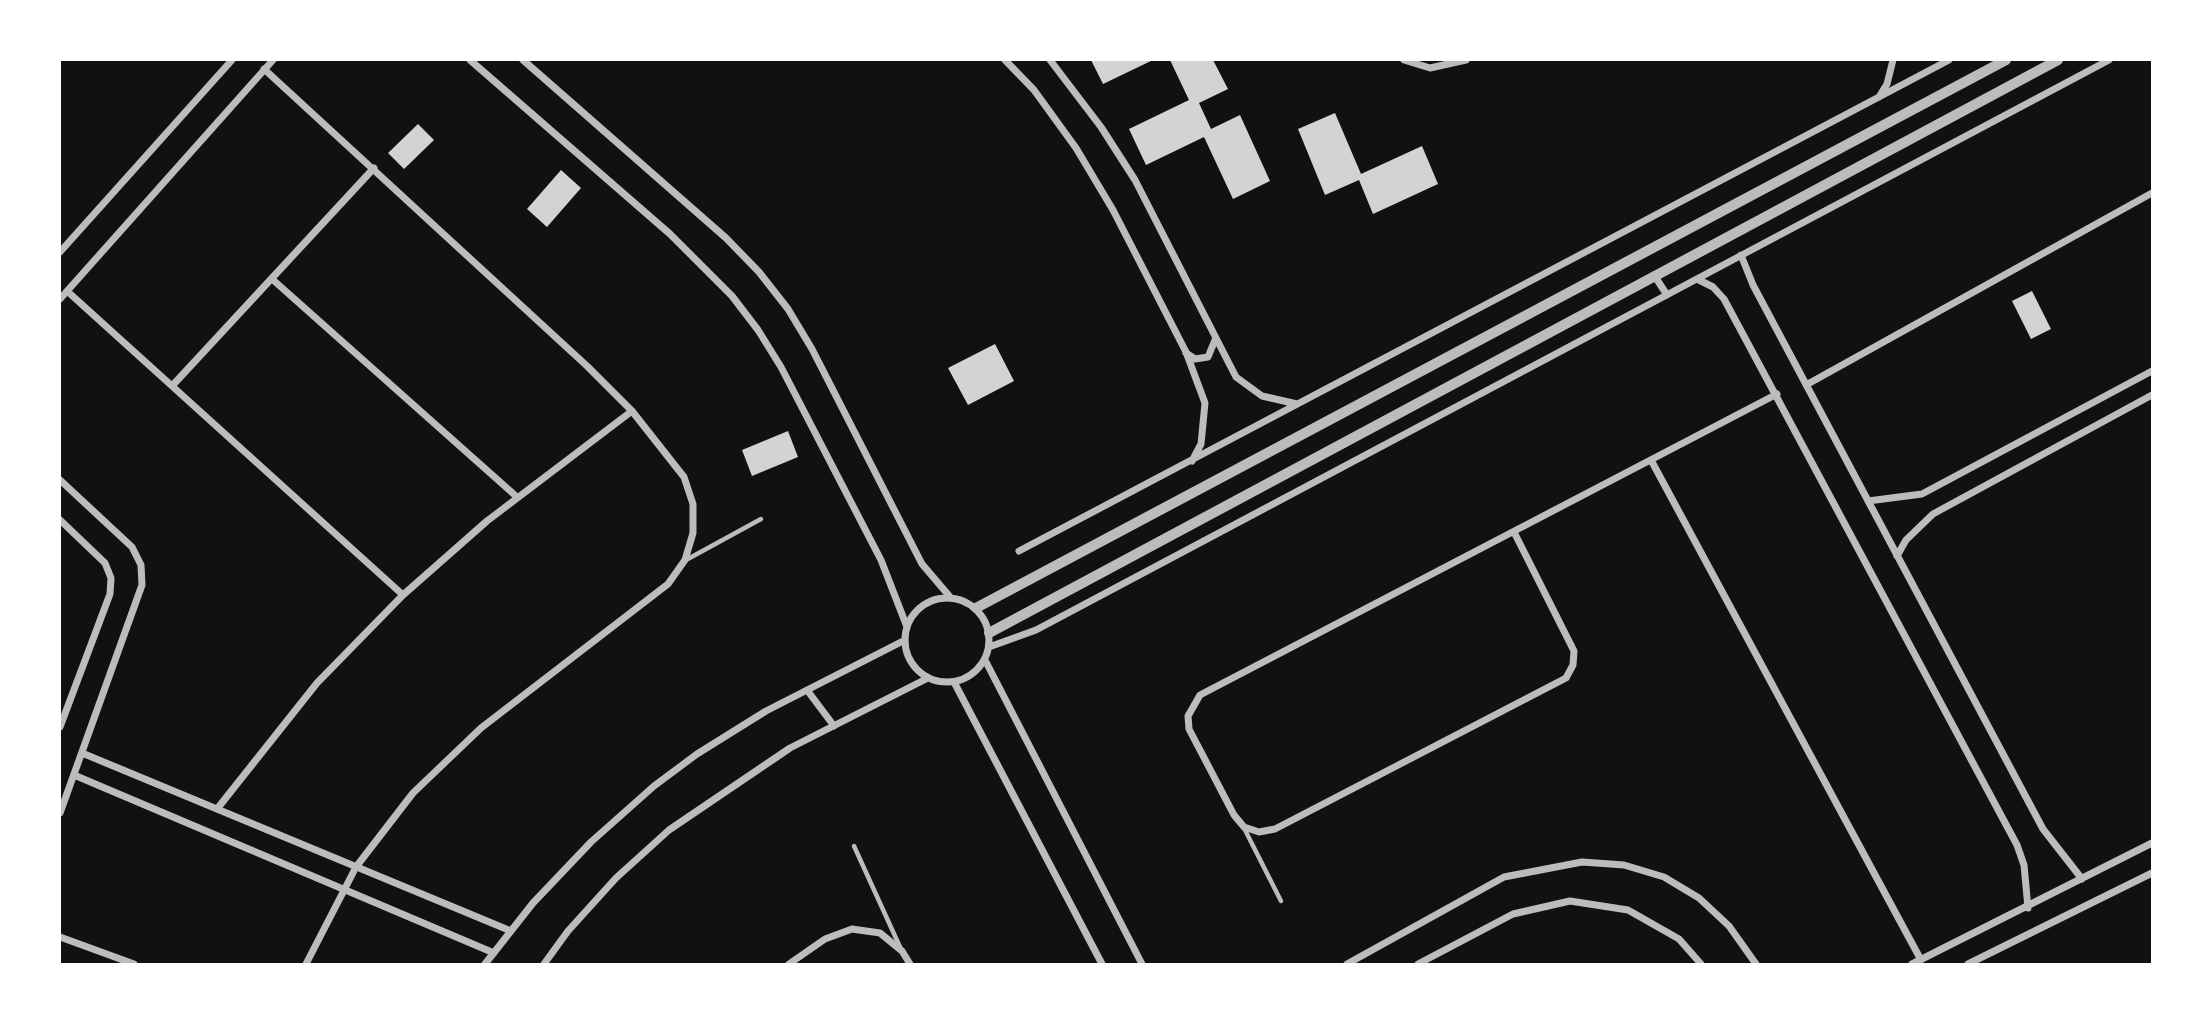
<!DOCTYPE html>
<html>
<head>
<meta charset="utf-8">
<style>
	body { margin:0 }
	#map { position:relative; width:2212px; height:1024px; overflow:hidden; background:#111; font-family:"IBM Plex Sans",sans-serif }
	canvas { display:block }
	.frame { position:absolute; inset:0; border:61px solid #fff; pointer-events:none }
</style>
</head>
<body>
<div id="map">
<canvas width="2212" height="1024"></canvas>
<div class="frame"></div>
</div>
<script>
const g = document.querySelector('canvas').getContext('2d');
g.lineJoin = 'round';
function paint(path, color) {
  g.fillStyle = color;
  g.fill(path, 'evenodd');
}
function toPath(rows) {
  const path = new Path2D();
  for (const r of rows) {
    if (r.length === 3) {
      path.moveTo(r[0] + r[2], r[1]);
      path.arc(r[0], r[1], r[2], 0, 2 * Math.PI);
      continue;
    }
    path.moveTo(r[0], r[1]);
    for (let i = 2; i < r.length; i += 2) path.lineTo(r[i], r[i + 1]);
  }
  return path;
}
function trace(path, color, width, dash) {
  g.strokeStyle = color;
  g.lineWidth = width;
  g.lineCap = dash ? 'butt' : 'round';
  g.setLineDash(dash || []);
  g.stroke(path);
}
paint(toPath([
	[1091,60,1153,60,1103,84],
	[1170,60,1213,60,1228,89,1199,103,1211,129,1240,115,1270,181,1233,199,1204,137,1146,165,1129,129,1189,100],
	[1335,113,1361,174,1422,146,1438,184,1373,214,1359,180,1325,195,1298,129],
	[418,124,434,140,404,169,388,153],
	[561,170,581,188,547,227,527,209],
	[2032,291,2051,329,2031,339,2012,301],
	[995,344,1014,381,968,405,948,368],
	[788,431,798,457,752,476,742,450]
]), '#d3d3d3');
trace(toPath([
	[686,560,761,519],
	[1244,828,1281,901],
	[854,846,900,947]
]), '#bcbcbc', 4.5);
trace(toPath([
	[470,60,670,234,732,296,758,330,781,367,881,560,907,627],
	[523,60,726,238,759,272,788,309,812,349,922,564,951,598],
	[1005,60,1034,90,1076,148,1113,210,1186,352,1205,403,1201,444,1192,461],
	[1050,60,1101,127,1135,180,1236,377,1262,396,1297,404],
	[1404,60,1430,68,1466,60],
	[264,69,587,366,632,411,684,477,693,504,693,533,685,560,668,584,481,728,413,793,356,867,306,964],
	[1879,97,1887,84,1893,60],
	[60,252,232,60],
	[1741,255,1753,285,2043,829,2082,879],
	[1654,275,1667,295],
	[272,279,517,497],
	[1697,279,1713,287,1724,299,2017,845,2024,865,2028,908],
	[67,291,403,595],
	[60,299,273,60],
	[1186,353,1195,359,1208,357,1215,340],
	[1806,385,2152,193],
	[172,386,374,168],
	[1651,460,1921,960],
	[60,480,132,547,141,565,142,585,60,813],
	[1868,501,1922,494,2152,371],
	[60,520,105,563,111,578,110,594,60,727],
	[1514,532,1574,651,1573,665,1566,678,1275,829,1259,832,1244,827,1234,815,1189,729,1188,716,1200,695,1777,394],
	[1019,551,1949,60],
	[1897,556,1906,540,1933,514,2152,395],
	[947,640,42],
	[989,647,1036,630,2109,60],
	[985,660,1142,964],
	[954,682,1102,964],
	[807,690,834,726],
	[82,753,511,931],
	[74,775,494,953],
	[217,809,317,683,403,595,487,521,632,411],
	[60,937,134,964],
	[485,964,533,903,591,842,654,786,697,754,766,711,905,640],
	[544,964,568,931,616,878,669,830,790,748,928,678],
	[789,964,825,939,852,929,880,933,902,951,910,964],
	[1347,964,1504,877,1582,862,1624,865,1664,877,1699,898,1729,926,1756,964],
	[1418,964,1513,914,1570,901,1628,910,1679,939,1701,964],
	[1912,964,2152,843],
	[1968,964,2152,873]
]), '#bcbcbc', 7);
trace(toPath([
	[976,608,2006,60],
	[989,633,2058,60]
]), '#bcbcbc', 10);
</script>
</body>
</html>
